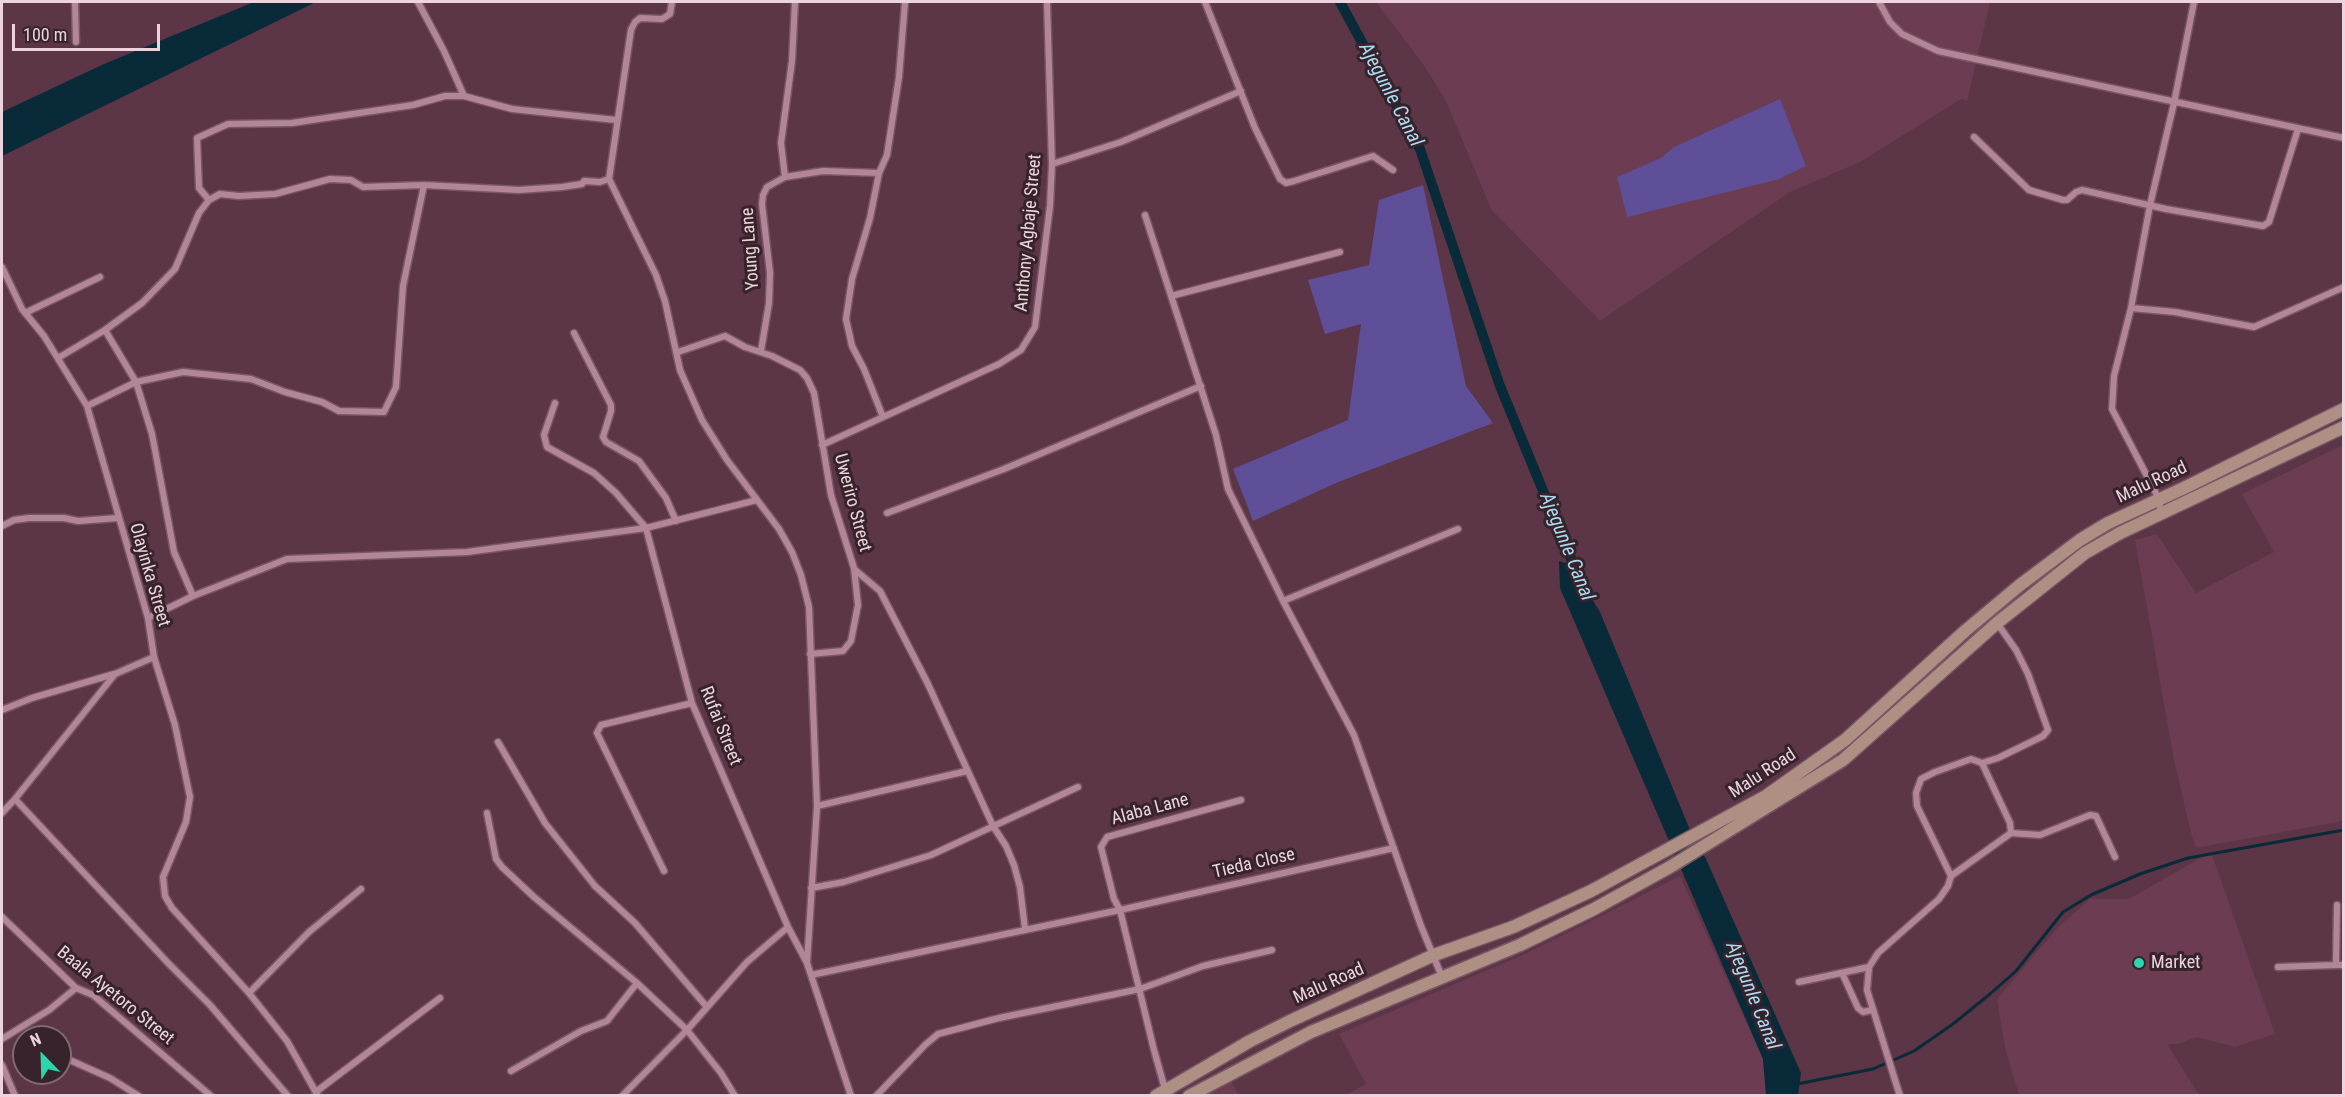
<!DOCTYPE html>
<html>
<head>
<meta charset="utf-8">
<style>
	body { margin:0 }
	#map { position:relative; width:2345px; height:1097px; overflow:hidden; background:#5c3547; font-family:"Roboto Condensed",sans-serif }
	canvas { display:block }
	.frame { position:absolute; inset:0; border:3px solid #ecd3dd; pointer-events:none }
	.north { position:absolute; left:12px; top:1025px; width:60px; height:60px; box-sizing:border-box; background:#36232b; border:2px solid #7f6972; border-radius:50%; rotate:337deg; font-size:16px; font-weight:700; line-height:24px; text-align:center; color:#ecd3dd }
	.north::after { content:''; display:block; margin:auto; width:21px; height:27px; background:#2cd5ab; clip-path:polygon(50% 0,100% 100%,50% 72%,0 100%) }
	.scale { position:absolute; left:12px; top:24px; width:148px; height:27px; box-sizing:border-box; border:3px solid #ecd3dd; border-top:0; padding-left:8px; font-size:18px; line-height:21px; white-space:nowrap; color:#ecd3dd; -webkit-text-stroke:4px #36232b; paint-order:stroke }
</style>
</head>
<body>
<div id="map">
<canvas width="2345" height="1097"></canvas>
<div class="frame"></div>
<div class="north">N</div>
<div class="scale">100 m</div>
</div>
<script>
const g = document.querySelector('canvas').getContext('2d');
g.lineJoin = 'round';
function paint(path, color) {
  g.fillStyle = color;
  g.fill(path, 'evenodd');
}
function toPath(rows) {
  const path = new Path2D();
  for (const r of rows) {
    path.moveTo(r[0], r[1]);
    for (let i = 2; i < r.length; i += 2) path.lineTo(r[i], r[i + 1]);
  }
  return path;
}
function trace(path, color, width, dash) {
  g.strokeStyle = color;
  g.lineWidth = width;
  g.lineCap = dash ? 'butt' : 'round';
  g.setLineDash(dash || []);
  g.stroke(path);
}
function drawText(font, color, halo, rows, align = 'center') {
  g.font = font + ' "Roboto Condensed",sans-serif';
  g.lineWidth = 6;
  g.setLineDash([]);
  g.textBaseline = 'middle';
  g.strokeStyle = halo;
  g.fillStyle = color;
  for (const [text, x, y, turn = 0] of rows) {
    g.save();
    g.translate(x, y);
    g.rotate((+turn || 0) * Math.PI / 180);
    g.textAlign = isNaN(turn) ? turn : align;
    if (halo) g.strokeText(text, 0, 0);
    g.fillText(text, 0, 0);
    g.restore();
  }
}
paint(toPath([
	[1376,2,1990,2,1967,101,1961,99,1860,162,1790,192,1600,321,1491,209,1446,101,1423,64],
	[2343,445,2343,821,2196,848,2190,829,2174,760,2135,540,2157,534,2196,593,2274,552,2242,494],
	[2211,852,2275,1034,2235,1047,2197,1037,2178,1044,2167,1044,2199,1095,2019,1095,2005,1048,1997,999,2059,926,2090,899,2129,899],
	[1680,876,1763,1059,1766,1095,1345,1095,1366,1084,1339,1034,1525,954],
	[1230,1079,1239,1095,1194,1096]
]), '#6b3c52');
paint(toPath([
	[1780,99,1806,166,1779,179,1627,217,1617,177,1661,158,1674,147],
	[1423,185,1466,386,1493,423,1336,483,1253,521,1233,469,1348,420,1361,324,1325,334,1308,280,1369,265,1379,200]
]), '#5f4f98');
paint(toPath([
	[254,2,316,2,2,156,2,112,104,64],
	[1559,561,1571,565,1600,612,1690,830,1706,859,1801,1073,1798,1095,1766,1095,1763,1059,1560,588]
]), '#082a39');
trace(toPath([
	[1797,1084,1873,1069,1914,1051,1953,1024,1990,994,2016,971,2063,912,2091,895,2140,874,2188,858,2344,830]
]), '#082a39', 3);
trace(toPath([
	[1340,2,1420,149,1500,386,1585,593]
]), '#082a39', 10);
const street = toPath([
	[75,2,76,42],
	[418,2,444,51,464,96,512,109,616,120],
	[672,2,670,14,662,19,640,18,635,22,631,30,609,179,656,275,665,301,680,370,702,420,727,460,779,529,792,552,801,575,809,607,817,806,807,963],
	[1205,2,1255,128,1280,179,1286,183,1294,181,1373,156,1393,170],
	[1879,2,1890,22,1902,34,1938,51,2344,138],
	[1974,137,2029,190,2063,200,2067,200,2076,192,2082,190,2166,209,2263,226,2269,222,2298,129],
	[1052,164,1121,142,1241,91],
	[785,177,781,143,792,61,795,2],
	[209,200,220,194,239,196,275,194,330,179,351,180,363,187,424,185,519,190,562,187,582,184,584,181,600,182,609,179],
	[1145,215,1216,435,1228,489,1283,601,1354,735,1421,926,1442,977],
	[2,267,22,309,44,336,87,406,148,618,154,657,175,725,190,797,186,822,163,877,165,896,172,908,249,993,287,1041,318,1096],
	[1171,296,1340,252],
	[2131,308,2175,312,2254,327,2344,287],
	[25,313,100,277],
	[105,330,136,382,152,434,174,552,193,596],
	[574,333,611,405,611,411,603,437,606,442,639,461,666,498,676,521],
	[761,351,769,303,770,273,762,204,763,195,767,187,785,177,823,171,879,173],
	[678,352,725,336,745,347,772,356,800,370,807,378,814,393,831,495,854,568,858,605,851,641,843,651,810,654],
	[58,358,105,330,142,303,175,269,199,213,209,200,199,188,197,138,228,124,292,123,413,105,445,96,464,96],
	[555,403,544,435,547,447,594,473,616,493,646,528,692,703,788,927,807,963,851,1096],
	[87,406,136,382,183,372,251,379,285,392,322,402,339,411,384,412,396,387,403,286,424,185],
	[883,417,864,369,852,346,846,319,852,279,870,218,879,173,887,155,899,77,905,2],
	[822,445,999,364,1021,350,1035,327,1050,206,1052,164,1047,2],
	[887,513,1004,469,1201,386],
	[2161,514,2159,499,2112,409,2114,376,2131,308,2150,205,2174,103,2194,2],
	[2,526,14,520,29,518,64,518,78,521,118,518],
	[854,569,880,591,927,682,993,826,1006,846,1014,865,1020,887,1025,929],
	[1283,601,1458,529],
	[148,618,193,596,287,559,467,552,646,528,757,500],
	[2,710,32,698,114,674],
	[498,742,545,823,595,886,635,923,707,1007],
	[15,799,169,964,210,1005,288,1096],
	[817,806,967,771],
	[2,813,15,799,115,674,154,657],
	[487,813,496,859,502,867,534,897,637,983,687,1030,721,1073,735,1096],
	[2011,833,2040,835,2090,815,2096,816,2115,857],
	[664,871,597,733,601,725,692,703],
	[1951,876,1917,806,1916,793,1921,779,1935,772,1971,759,1982,763],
	[811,888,844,882,931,855,1078,787],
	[2337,905,2336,965,2344,965],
	[2,917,76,988,93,995,211,1096],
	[2278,967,2336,965],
	[1842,973,1858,1008,1863,1012,1872,1010],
	[811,975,1120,910,1394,848],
	[1799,982,1869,967],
	[249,993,309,932,361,889],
	[2,1039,49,1010,76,988],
	[72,1061,110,1078,139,1096],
	[2,1065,15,1096],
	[511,1071,581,1031,607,1021,637,983],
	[1165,1089,1154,1050,1120,910,1114,899,1101,847,1107,837,1241,800],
	[317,1091,440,998],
	[622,1096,687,1030,747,962,788,927],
	[876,1096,925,1045,938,1034,999,1018,1140,989,1203,966,1272,950],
	[1900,1096,1867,990,1869,967,1878,953,1939,899,1948,886,1951,876,2011,833,2010,823,1982,763,1998,758,2035,740,2043,736,2048,730,2028,674,2016,650,1997,623]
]);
const secondary = toPath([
	[1156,1096,1250,1041,1290,1021,1434,955,1513,927,1591,891,1766,796,1845,740,1965,631,2020,585,2080,540,2108,523,2184,488,2344,409],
	[1189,1096,1311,1032,1520,945,1594,909,1670,867,1843,760,1997,623,2085,553,2120,533,2344,427]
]);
trace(street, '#775665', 9);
trace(secondary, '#775665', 15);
trace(street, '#b38599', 6);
trace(secondary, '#ae8f84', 12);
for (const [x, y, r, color] of [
	[2139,963,6,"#2cd5ab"]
]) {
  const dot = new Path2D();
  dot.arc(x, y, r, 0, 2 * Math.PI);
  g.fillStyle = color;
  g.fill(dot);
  trace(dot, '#36232b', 2);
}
drawText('18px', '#ecd3dd', '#36232b', [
	["Anthony Agbaje Street",1029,233,-85],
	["Young Lane",751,249,-94],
	["Malu Road",2152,483,-25],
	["Uweriro Street",852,503,75],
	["Olayinka Street",149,575,74],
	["Rufai Street",720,726,68],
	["Malu Road",1763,774,-33],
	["Alaba Lane",1150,810,-15],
	["Tieda Close",1254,864,-13],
	["Malu Road",1329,984,-24],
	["Baala Ayetoro Street",115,996,39]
]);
drawText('18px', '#ecd3dd', '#36232b', [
	["Market",2151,963]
], 'left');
drawText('italic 20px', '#abdaf2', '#36232b', [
	["Ajegunle Canal",1390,95,62],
	["Ajegunle Canal",1566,547,68],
	["Ajegunle Canal",1752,996,68]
]);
</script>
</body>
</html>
